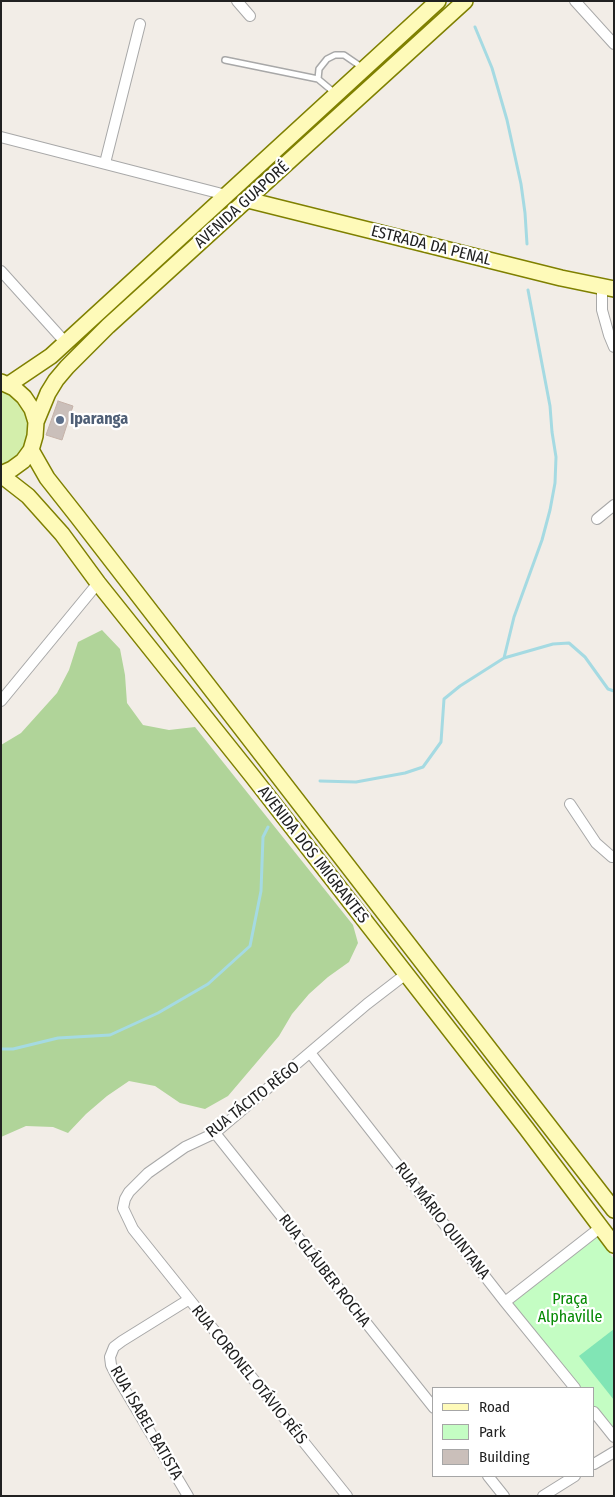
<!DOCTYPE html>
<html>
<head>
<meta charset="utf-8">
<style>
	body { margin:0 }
	#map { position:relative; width:615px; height:1497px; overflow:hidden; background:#f2ede7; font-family:"Fira Sans Condensed",sans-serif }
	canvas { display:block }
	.frame { position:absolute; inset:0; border:2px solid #212121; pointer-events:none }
	.legend { position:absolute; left:432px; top:1387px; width:162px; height:90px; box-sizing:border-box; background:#fff; border:1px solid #a6a6a6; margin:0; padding:6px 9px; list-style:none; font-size:15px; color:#212121 }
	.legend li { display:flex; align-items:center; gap:10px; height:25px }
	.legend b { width:25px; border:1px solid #a6a6a6 }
</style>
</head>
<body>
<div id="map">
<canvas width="615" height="1497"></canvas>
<div class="frame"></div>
<ul class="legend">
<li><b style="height:6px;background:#fefab9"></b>Road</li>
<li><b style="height:14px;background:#c4fdc3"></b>Park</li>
<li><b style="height:14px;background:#cabfba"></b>Building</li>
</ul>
</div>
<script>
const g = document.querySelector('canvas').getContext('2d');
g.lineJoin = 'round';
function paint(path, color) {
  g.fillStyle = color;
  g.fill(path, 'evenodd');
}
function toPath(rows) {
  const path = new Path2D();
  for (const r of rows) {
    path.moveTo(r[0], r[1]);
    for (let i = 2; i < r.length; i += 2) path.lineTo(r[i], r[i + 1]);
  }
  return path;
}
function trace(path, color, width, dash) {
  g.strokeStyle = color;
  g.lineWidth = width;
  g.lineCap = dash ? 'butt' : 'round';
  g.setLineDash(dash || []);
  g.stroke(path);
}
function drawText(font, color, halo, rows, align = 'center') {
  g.font = font + ' "Fira Sans Condensed",sans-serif';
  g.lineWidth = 4.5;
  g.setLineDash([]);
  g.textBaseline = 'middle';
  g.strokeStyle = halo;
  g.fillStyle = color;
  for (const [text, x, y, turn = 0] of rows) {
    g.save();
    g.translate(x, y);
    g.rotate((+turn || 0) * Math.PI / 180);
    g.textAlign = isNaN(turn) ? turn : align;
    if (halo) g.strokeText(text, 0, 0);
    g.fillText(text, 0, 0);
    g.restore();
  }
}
paint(toPath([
	[1,389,6,391,24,407,30,423,29,439,20,455,1,468]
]), '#d3eeab');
paint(toPath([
	[102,630,120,649,125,675,127,703,143,725,169,730,195,727,353,925,358,943,349,962,328,977,309,994,292,1014,279,1036,228,1096,205,1109,180,1103,155,1086,129,1081,107,1096,86,1114,68,1133,53,1127,26,1126,1,1137,1,745,21,733,57,693,69,670,78,642]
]), '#b0d499');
paint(toPath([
	[594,1233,614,1259,614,1433,594,1408,594,1388,578,1388,508,1302]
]), '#c4fdc3');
paint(toPath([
	[614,1329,614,1400,579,1356]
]), '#81e5b5');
trace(toPath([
	[475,27,492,68,507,120,521,184,525,213,527,244],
	[504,658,514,617,542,540,550,510,555,483,556,457,552,432,550,406,528,290],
	[320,781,356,782,405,773,423,767,441,742,444,699,460,686,504,658,553,644,569,643,585,657,608,689,614,691],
	[1,1049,13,1049,58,1038,110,1035,158,1013,208,984,250,946,261,891,263,837,268,827]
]), '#a5dae2', 3);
const building = toPath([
	[58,401,73,406,62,440,46,435,58,401]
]);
paint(building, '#cabfba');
trace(building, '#c5b2a8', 1);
const lane = toPath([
	[225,60,318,79],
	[336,94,318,79,319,69,327,59,335,55,344,55,363,68]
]);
const street = toPath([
	[237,1,250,16],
	[575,1,614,44],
	[1,137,226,195],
	[105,163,140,24],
	[1,271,66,343],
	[602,287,602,310,609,335,614,347],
	[597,519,614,505],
	[1,701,98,583],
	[570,804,596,843,612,857,614,856],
	[311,1054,505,1302,575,1388],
	[215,1133,434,1408],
	[505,1302,601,1227],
	[594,1412,614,1437],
	[594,1464,614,1452],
	[488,1476,504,1496],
	[188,1496,116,1375,111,1365,110,1357,114,1347,122,1341,188,1300],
	[347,1496,133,1229,123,1208,125,1199,129,1192,148,1173,185,1147,215,1133,367,1004,406,974],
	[543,1496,575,1476]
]);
const secondary = toPath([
	[248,200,561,278,614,289],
	[1,382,14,388,24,397,32,409,36,422,35,436,31,450,23,461,12,469,1,474],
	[8,385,51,356,438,1],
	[36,422,48,393,56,380,67,367,108,326,465,1],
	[31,450,47,478,77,516,614,1210],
	[1,475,28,496,62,534,98,583,253,777,526,1128,614,1245]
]);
trace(lane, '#a8a8a8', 8);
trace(street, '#a8a8a8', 12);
trace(secondary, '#7f8000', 18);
trace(lane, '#fff', 5);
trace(street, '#fff', 10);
trace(secondary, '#fefab9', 15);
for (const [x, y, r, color] of [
	[60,420,5,"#5c6f8a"]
]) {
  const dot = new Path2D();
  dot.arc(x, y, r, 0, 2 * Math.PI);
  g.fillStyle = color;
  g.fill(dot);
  trace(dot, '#fff', 2);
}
drawText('16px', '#212121', '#fff', [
	["AVENIDA GUAPORÉ",242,205,-42],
	["ESTRADA DA PENAL",431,246,14],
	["AVENIDA DOS IMIGRANTES",313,855,52],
	["RUA TÁCITO RÊGO",253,1100,-38],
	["RUA MÁRIO QUINTANA",442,1221,52],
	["RUA GLÁUBER ROCHA",324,1271,52],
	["RUA CORONEL OTÁVIO RÉIS",249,1375,51],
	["RUA ISABEL BATISTA",146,1423,60]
]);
drawText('bold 16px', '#4e5e75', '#fff', [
	["Iparanga",70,420]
], 'left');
drawText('16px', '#068a04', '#fff', [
	["Praça",570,1300],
	["Alphaville",570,1318]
]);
</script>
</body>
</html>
